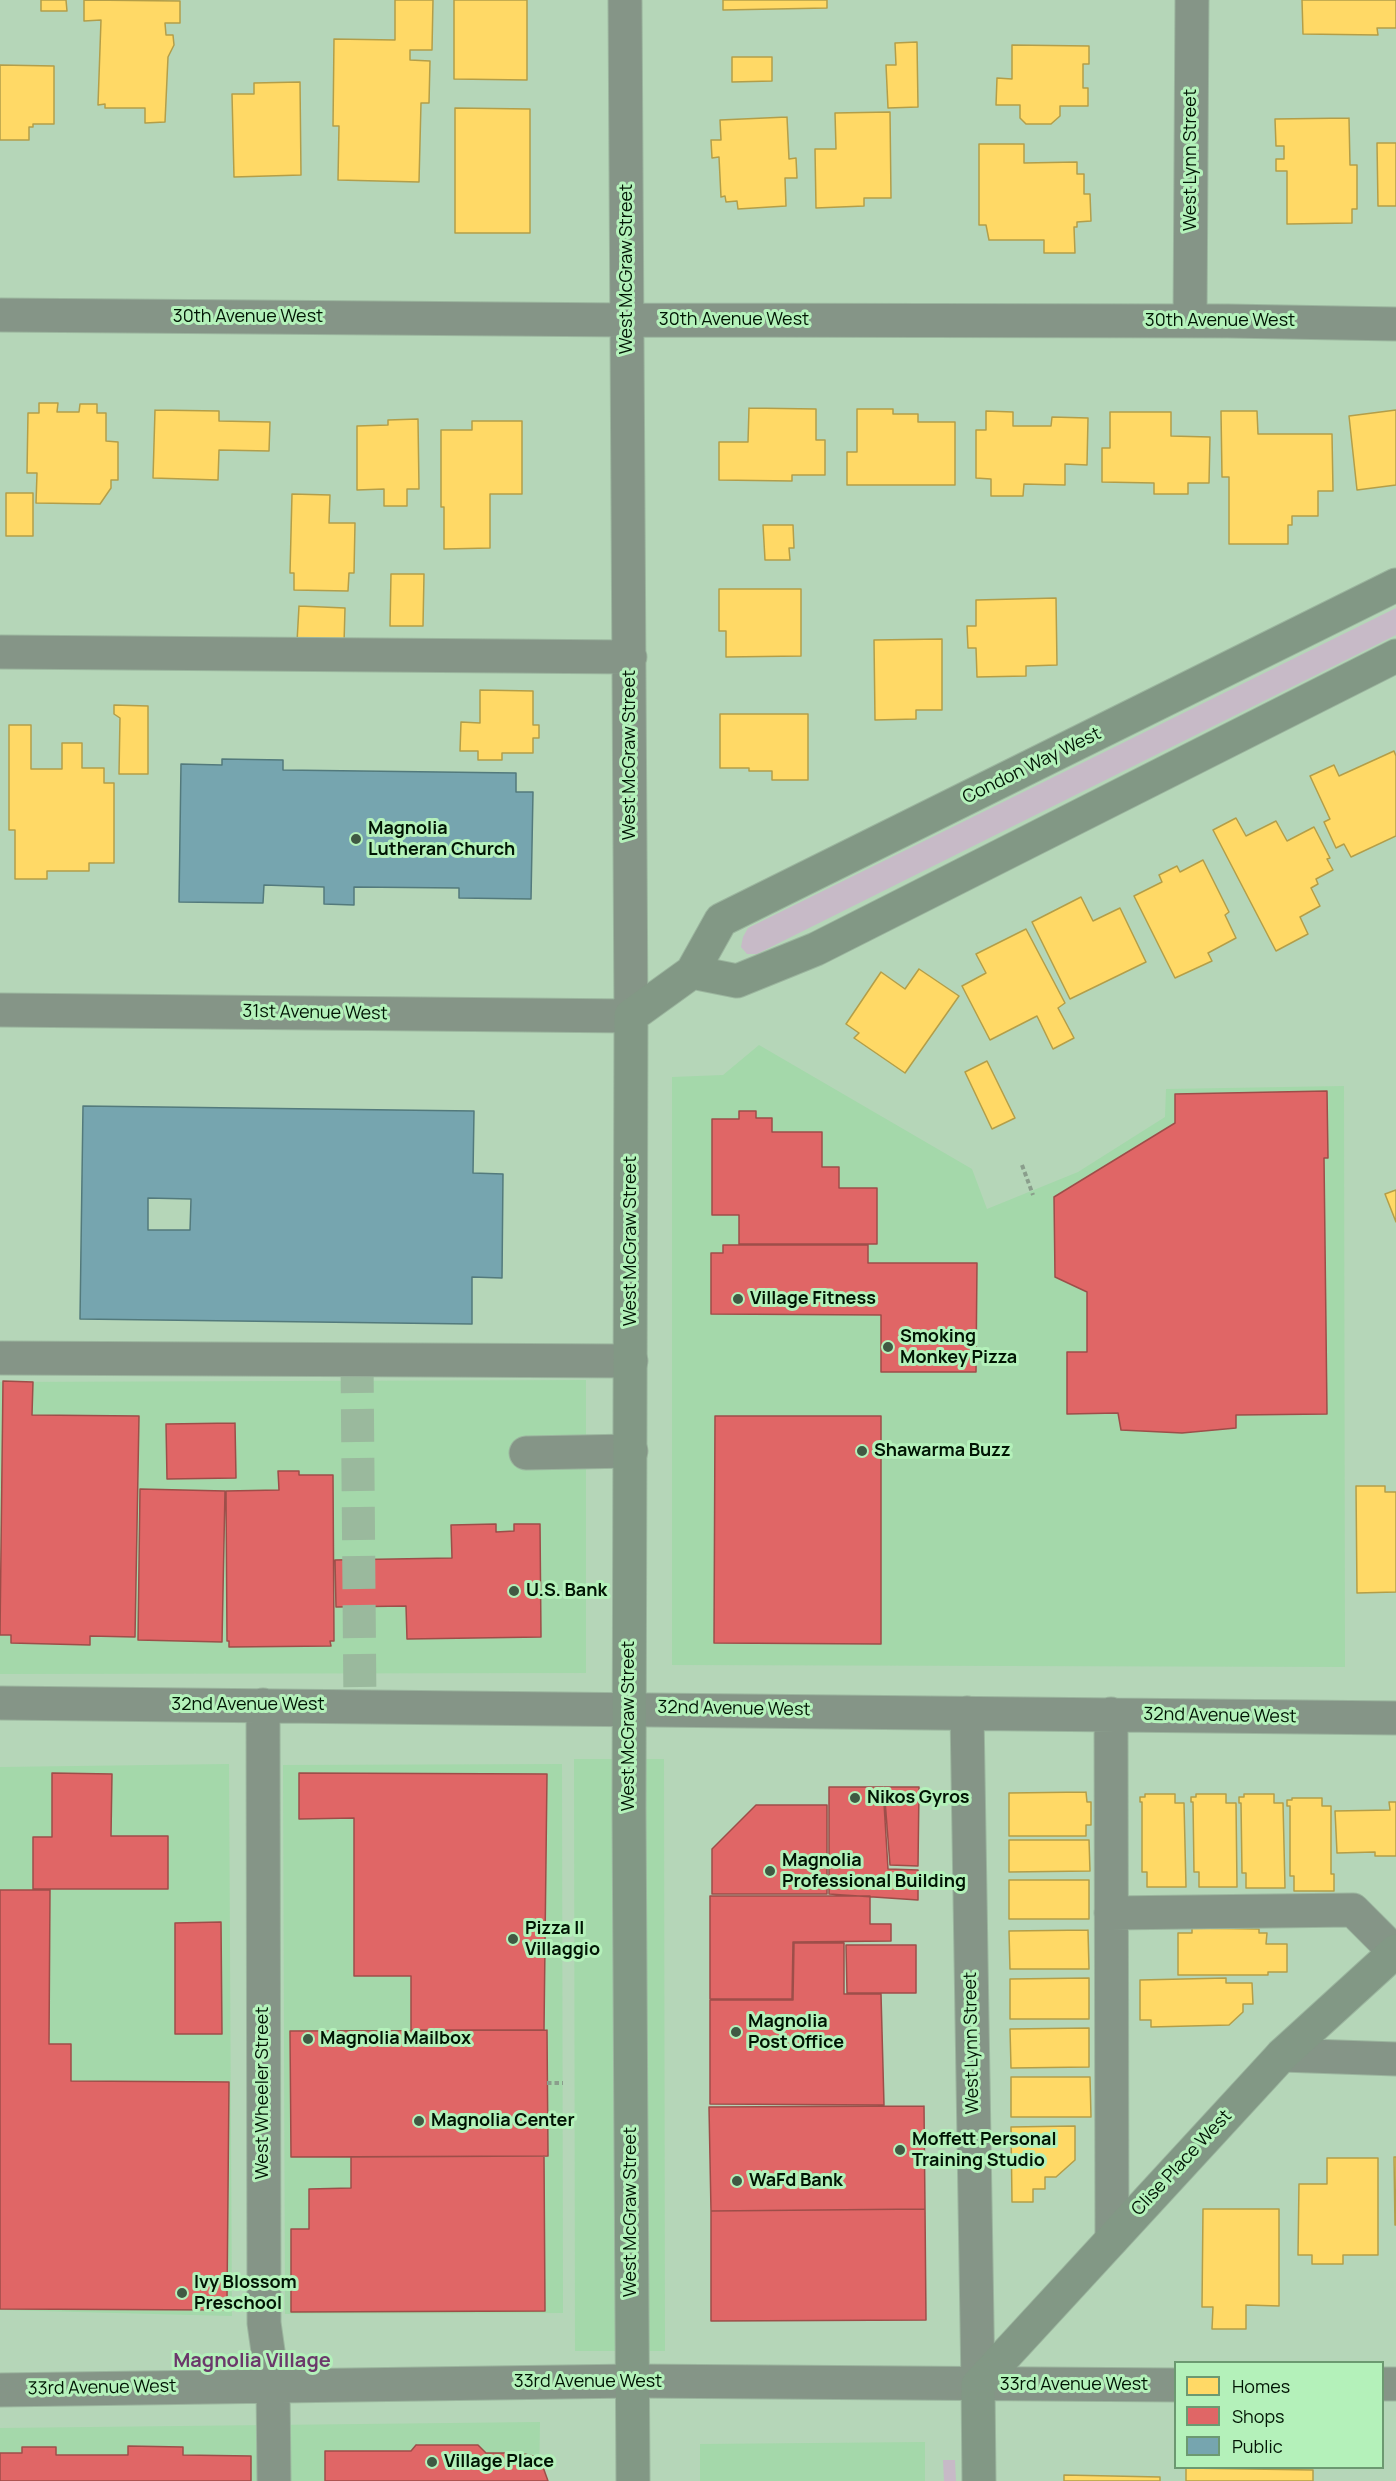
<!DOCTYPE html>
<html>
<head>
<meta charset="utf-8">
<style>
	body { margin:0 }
	#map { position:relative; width:1396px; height:2481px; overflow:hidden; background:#b5d6b8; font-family:Manrope,sans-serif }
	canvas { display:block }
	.legend { position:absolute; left:1174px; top:2361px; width:210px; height:108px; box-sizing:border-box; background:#b4f1ba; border:2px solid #6c9971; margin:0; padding:8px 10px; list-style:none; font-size:18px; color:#011504 }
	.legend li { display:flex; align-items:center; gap:12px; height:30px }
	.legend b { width:30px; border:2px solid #6c9971 }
</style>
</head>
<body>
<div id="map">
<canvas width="1396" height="2481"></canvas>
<ul class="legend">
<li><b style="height:16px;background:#ffd966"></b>Homes</li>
<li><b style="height:16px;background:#e06666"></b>Shops</li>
<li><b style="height:16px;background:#76a5af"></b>Public</li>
</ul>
</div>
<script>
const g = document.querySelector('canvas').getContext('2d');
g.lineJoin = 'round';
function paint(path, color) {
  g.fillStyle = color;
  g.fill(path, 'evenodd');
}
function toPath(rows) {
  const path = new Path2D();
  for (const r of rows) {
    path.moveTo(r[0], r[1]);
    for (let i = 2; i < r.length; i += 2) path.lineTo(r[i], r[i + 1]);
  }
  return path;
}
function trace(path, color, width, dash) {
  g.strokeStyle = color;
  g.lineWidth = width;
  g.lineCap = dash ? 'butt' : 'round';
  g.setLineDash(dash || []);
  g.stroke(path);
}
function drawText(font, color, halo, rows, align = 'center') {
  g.font = font + ' Manrope,sans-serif';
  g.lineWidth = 6;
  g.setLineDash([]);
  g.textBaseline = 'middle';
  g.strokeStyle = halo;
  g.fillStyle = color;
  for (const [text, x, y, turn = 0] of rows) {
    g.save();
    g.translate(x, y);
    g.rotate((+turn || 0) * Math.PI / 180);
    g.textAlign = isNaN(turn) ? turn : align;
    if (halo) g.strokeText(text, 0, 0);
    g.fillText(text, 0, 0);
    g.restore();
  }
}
paint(toPath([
	[759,1045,972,1169,987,1209,1078,1172,1165,1117,1166,1089,1344,1086,1345,1667,672,1665,672,1077,723,1075],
	[586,1380,586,1673,0,1674,0,1382],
	[574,1759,664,1759,665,2351,575,2351],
	[229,1764,232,2316,0,2310,0,1767],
	[562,1764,563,2313,285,2314,283,1765],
	[540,2422,539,2481,0,2481,0,2428],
	[925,2442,925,2481,700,2481,700,2444]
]), '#a4d8aa');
paint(toPath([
	[1396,608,1396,635,757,954,747,954,741,947,743,937,748,928],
	[943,2460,955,2460,956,2481,944,2481]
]), '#c7bac7');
const homes = toPath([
	[41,0,66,0,67,11,41,11,41,0],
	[84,0,180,1,180,23,165,23,166,35,173,35,174,45,168,57,165,122,145,123,145,108,105,108,105,104,98,105,101,20,84,21,84,0],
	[395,0,433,0,432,50,410,50,410,60,430,61,429,103,421,103,419,182,338,180,339,126,333,126,334,39,395,40,395,0],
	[454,0,527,0,527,80,454,79,454,0],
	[723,0,827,0,827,8,723,10,723,0],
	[1302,0,1396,0,1396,28,1377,28,1378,35,1303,34,1302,0],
	[917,42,918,107,888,108,886,65,896,65,895,43,917,42],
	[1012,45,1089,46,1089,64,1083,64,1083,88,1088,88,1088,106,1060,106,1060,116,1051,124,1026,124,1020,118,1020,105,996,105,997,78,1012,79,1012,45],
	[732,57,772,57,772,81,732,82,732,57],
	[0,65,54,66,54,124,33,124,33,127,29,127,29,140,0,140,0,65],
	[300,82,301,175,234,177,232,94,254,94,254,83,300,82],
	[455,108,530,109,530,233,455,233,455,108],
	[890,112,891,198,864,198,864,206,816,208,815,149,836,149,835,113,890,112],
	[787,117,789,159,796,158,797,178,785,178,786,206,738,209,737,201,726,202,725,196,721,197,719,157,712,158,711,140,721,140,720,120,787,117],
	[1349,118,1350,165,1357,165,1357,209,1352,209,1352,223,1287,224,1287,171,1276,171,1276,159,1284,159,1284,146,1276,146,1275,119,1349,118],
	[1377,143,1396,143,1396,206,1378,206,1377,143],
	[979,144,1024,144,1024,163,1077,162,1077,174,1084,174,1084,194,1090,194,1091,221,1077,222,1077,227,1074,227,1075,253,1044,253,1044,240,989,240,986,225,979,225,979,144],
	[39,403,58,403,57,412,79,412,80,404,97,404,97,413,106,413,106,441,118,442,118,480,111,480,111,488,100,504,36,503,37,473,27,473,28,413,39,413,39,403],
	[749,408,816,409,816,440,825,440,825,475,792,475,792,481,719,480,719,442,748,442,749,408],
	[857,409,893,409,893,414,918,414,918,422,955,422,955,485,847,485,847,452,857,452,857,409],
	[155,410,219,411,219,421,270,422,269,451,219,450,218,480,153,478,155,410],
	[1396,410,1396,485,1357,490,1349,416,1396,410],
	[986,411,1013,412,1013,426,1051,426,1052,417,1088,418,1087,465,1065,464,1065,485,1024,484,1023,496,991,496,991,479,976,478,976,430,986,430,986,411],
	[1221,411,1257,411,1258,434,1332,434,1333,491,1318,491,1318,516,1292,516,1292,525,1288,525,1288,544,1229,544,1229,477,1222,477,1221,411],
	[1110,412,1171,412,1171,436,1210,437,1209,483,1188,483,1188,494,1154,494,1154,483,1102,482,1102,448,1110,448,1110,412],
	[418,419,419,489,407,489,407,506,384,506,384,489,357,490,357,426,388,425,388,420,418,419],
	[472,421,522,421,522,494,490,494,490,548,444,549,444,507,441,507,441,430,472,430,472,421],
	[6,493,33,493,33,536,6,536,6,493],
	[292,494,330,495,329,523,355,523,354,573,349,573,348,591,294,590,294,573,290,573,292,494],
	[763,525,793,525,794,548,789,548,790,560,765,560,763,525],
	[391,574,424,574,423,626,390,626,391,574],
	[719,589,801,589,801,656,726,657,726,631,719,631,719,589],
	[1056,598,1057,665,1026,666,1026,676,977,677,976,648,968,648,967,626,976,626,976,600,1056,598],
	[299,606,345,608,344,644,297,642,299,606],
	[942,639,942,710,916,710,916,719,875,720,874,640,942,639],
	[480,690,533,691,533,725,539,725,539,738,533,738,533,753,502,753,502,760,478,760,478,751,460,751,461,722,480,723,480,690],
	[114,705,148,706,148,774,119,774,120,718,114,714,114,705],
	[720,714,808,714,808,780,772,780,772,771,749,771,749,768,720,768,720,714],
	[9,725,31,725,31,769,62,769,62,743,82,743,82,768,104,768,104,783,114,783,114,863,89,863,89,871,47,871,47,879,15,879,15,830,9,830,9,725],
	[1394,751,1396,756,1396,836,1351,857,1344,844,1336,848,1324,822,1330,819,1310,776,1334,765,1339,776,1394,751],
	[1236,818,1246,836,1276,821,1287,841,1314,827,1330,858,1327,859,1333,870,1316,879,1318,884,1311,888,1320,906,1300,917,1308,934,1276,951,1213,830,1236,818],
	[1203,860,1229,912,1225,915,1236,938,1208,953,1212,961,1175,978,1134,896,1162,882,1159,875,1177,866,1180,872,1203,860],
	[1081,897,1093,921,1120,908,1146,962,1070,999,1032,922,1081,897],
	[1026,929,1065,1003,1058,1008,1074,1038,1053,1049,1037,1016,990,1040,962,986,986,973,976,954,1026,929],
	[919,969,959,996,905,1073,854,1038,859,1033,846,1024,881,972,905,989,919,969],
	[987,1061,1015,1118,992,1129,965,1072,987,1061],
	[1396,1190,1396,1222,1385,1194,1396,1190],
	[1356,1486,1385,1486,1385,1492,1396,1492,1396,1592,1357,1593,1356,1486],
	[1086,1792,1087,1802,1091,1802,1091,1825,1086,1825,1086,1836,1009,1836,1009,1793,1086,1792],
	[1145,1794,1175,1794,1175,1803,1184,1803,1186,1887,1147,1887,1147,1872,1142,1872,1142,1802,1140,1802,1140,1797,1145,1797,1145,1794],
	[1196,1794,1226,1794,1226,1803,1236,1803,1237,1887,1199,1887,1199,1872,1194,1872,1193,1802,1191,1802,1191,1797,1196,1797,1196,1794],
	[1244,1794,1274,1794,1274,1803,1283,1803,1285,1888,1246,1888,1246,1873,1242,1873,1241,1803,1239,1803,1239,1797,1244,1797,1244,1794],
	[1292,1798,1322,1798,1322,1806,1331,1806,1331,1874,1334,1874,1334,1891,1294,1891,1294,1876,1290,1876,1290,1806,1287,1806,1287,1800,1292,1800,1292,1798],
	[1389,1802,1396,1802,1396,1856,1375,1856,1375,1852,1337,1853,1335,1811,1390,1810,1389,1802],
	[1009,1840,1089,1840,1090,1871,1009,1872,1009,1840],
	[1009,1880,1089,1880,1089,1919,1009,1919,1009,1880],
	[1192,1928,1259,1929,1259,1933,1267,1933,1266,1944,1287,1944,1287,1972,1268,1972,1268,1975,1178,1975,1178,1933,1192,1933,1192,1928],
	[1088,1930,1089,1969,1010,1969,1009,1931,1088,1930],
	[1089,1978,1089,2019,1010,2019,1010,1979,1089,1978],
	[1226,1978,1226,1983,1252,1983,1253,2004,1243,2004,1243,2012,1229,2025,1151,2027,1151,2020,1140,2020,1140,1980,1226,1978],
	[1089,2028,1089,2067,1011,2068,1010,2029,1089,2028],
	[1011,2077,1090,2077,1091,2117,1011,2117,1011,2077],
	[1075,2126,1075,2160,1056,2177,1045,2177,1045,2189,1033,2189,1033,2202,1012,2202,1011,2127,1075,2126],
	[1394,2157,1396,2157,1396,2225,1395,2225,1394,2157],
	[1327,2158,1378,2158,1378,2255,1343,2255,1343,2264,1312,2264,1312,2255,1298,2255,1299,2184,1327,2184,1327,2158],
	[1203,2209,1279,2209,1279,2306,1246,2305,1246,2329,1212,2329,1213,2307,1202,2307,1203,2209],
	[1186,2468,1313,2470,1313,2481,1186,2481,1186,2468],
	[1064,2475,1160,2477,1160,2481,1064,2481,1064,2475]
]);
paint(homes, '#ffd966');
trace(homes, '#b39e49', 1.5);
const shops = toPath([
	[1327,1091,1328,1158,1324,1158,1327,1414,1236,1415,1236,1428,1182,1433,1121,1430,1118,1413,1067,1414,1067,1352,1087,1352,1087,1292,1055,1277,1054,1197,1175,1123,1175,1094,1327,1091],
	[739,1111,756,1111,756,1118,772,1118,772,1132,822,1132,822,1167,839,1167,839,1188,877,1188,877,1244,739,1244,739,1215,712,1215,712,1119,739,1119,739,1111],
	[723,1245,868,1245,868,1263,977,1263,976,1372,881,1372,881,1315,711,1314,711,1253,723,1253,723,1245],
	[3,1381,33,1382,32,1415,139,1416,135,1637,90,1636,90,1645,11,1643,11,1635,0,1635,3,1381],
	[715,1416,881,1416,881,1644,714,1643,715,1416],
	[235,1423,236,1478,167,1479,166,1424,235,1423],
	[278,1471,299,1471,299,1475,333,1475,334,1641,330,1641,331,1646,229,1647,229,1641,227,1641,226,1491,279,1490,278,1471],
	[140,1489,225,1491,222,1642,138,1640,140,1489],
	[496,1524,496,1532,514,1531,514,1524,540,1524,541,1637,407,1639,406,1606,336,1607,335,1560,452,1558,451,1525,496,1524],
	[52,1773,112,1774,111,1836,168,1836,168,1889,33,1889,33,1837,52,1837,52,1773],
	[299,1773,547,1774,544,2030,411,2030,411,1976,354,1976,354,1818,299,1819,299,1773],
	[829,1787,883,1787,888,1869,918,1870,918,1900,829,1894,829,1787],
	[884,1787,919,1787,918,1866,890,1865,884,1787],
	[756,1805,827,1805,827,1894,712,1894,712,1849,756,1805],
	[0,1890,50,1890,49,2044,71,2044,71,2081,229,2082,227,2301,225,2301,225,2310,0,2309,0,1890],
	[710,1896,870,1896,870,1924,891,1924,891,1941,793,1942,792,1999,710,1999,710,1896],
	[221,1922,222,2034,175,2034,175,1923,221,1922],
	[794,1943,844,1943,844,1994,881,1994,884,2105,710,2104,710,2000,793,2000,794,1943],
	[846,1945,916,1945,916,1993,847,1993,846,1945],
	[547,2030,548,2156,291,2157,290,2031,547,2030],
	[924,2106,925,2209,711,2211,709,2107,924,2106],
	[544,2156,545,2311,291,2312,291,2229,309,2229,309,2189,351,2188,351,2157,544,2156],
	[925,2209,926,2320,711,2321,711,2211,925,2209],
	[416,2445,478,2445,486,2453,520,2453,533,2456,543,2467,548,2481,325,2481,325,2451,411,2451,416,2445],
	[128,2446,183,2447,183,2455,251,2456,251,2481,0,2481,0,2453,22,2453,22,2447,56,2447,56,2455,128,2455,128,2446]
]);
paint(shops, '#e06666');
trace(shops, '#9d4e49', 1.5);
const public = toPath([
	[222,759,283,760,283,770,516,773,516,792,533,792,531,899,459,898,459,888,354,887,354,905,324,904,324,887,264,885,263,903,179,902,181,764,222,765,222,759],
	[83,1106,474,1111,473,1173,503,1174,502,1278,472,1277,472,1324,80,1319,83,1106],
	[148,1198,191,1199,190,1230,148,1230,148,1198]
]);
paint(public, '#76a5af');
trace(public, '#537a7c', 1.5);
trace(toPath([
	[357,1360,360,1706]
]), '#9ab99d', 33, [33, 16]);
const minor = toPath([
	[0,315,627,320,1228,321,1396,324],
	[1190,321,1192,0],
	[0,652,630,657],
	[0,1010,631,1016,625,0],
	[0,1358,631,1361],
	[526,1453,631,1451],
	[0,1703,1396,1718],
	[263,1705,264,2323,273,2386,274,2481],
	[967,1713,978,2385],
	[1111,1714,1112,2239],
	[1111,1913,1353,1910,1395,1952],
	[1282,2055,1396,2059],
	[1382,2384,1396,2384],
	[0,2390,633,2381,1176,2385]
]);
const major = toPath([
	[692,972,737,981,816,949,1396,656],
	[633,2481,629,1808,631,1016,692,972,721,920,1396,585],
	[979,2481,978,2385,1282,2055,1396,1951]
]);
trace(minor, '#9bb59e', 35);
trace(major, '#9bb59e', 35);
trace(toPath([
	[1022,1165,1033,1195],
	[547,2083,563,2083]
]), '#8a9e8c', 4, [4.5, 3]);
trace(minor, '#859587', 33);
trace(major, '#829885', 33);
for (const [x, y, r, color] of [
	[356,839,6,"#405943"],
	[738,1299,6,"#405943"],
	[888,1347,6,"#405943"],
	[862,1451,6,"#405943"],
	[514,1591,6,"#405943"],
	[855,1798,6,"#405943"],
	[770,1871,6,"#405943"],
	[513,1939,6,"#405943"],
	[736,2032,6,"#405943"],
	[308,2039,6,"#405943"],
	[419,2121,6,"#405943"],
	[900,2150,6,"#405943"],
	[737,2181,6,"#405943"],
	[182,2293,6,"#405943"],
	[432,2462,6,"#405943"]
]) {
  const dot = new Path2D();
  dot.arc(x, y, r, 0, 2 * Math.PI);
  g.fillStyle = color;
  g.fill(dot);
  trace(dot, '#b4f1ba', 2);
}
drawText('18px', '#011504', '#b4f1ba', [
	["West Lynn Street",1191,160,-90],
	["West McGraw Street",627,269,-90],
	["30th Avenue West",248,317],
	["30th Avenue West",734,320],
	["30th Avenue West",1220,321],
	["West McGraw Street",630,755,-90],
	["Condon Way West",1032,766,-26],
	["31st Avenue West",315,1013,1],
	["West McGraw Street",631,1241,-90],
	["32nd Avenue West",248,1705],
	["32nd Avenue West",734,1709,1],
	["32nd Avenue West",1220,1716,1],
	["West McGraw Street",629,1726,-90],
	["West Lynn Street",972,2043,-91],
	["West Wheeler Street",263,2093,-90],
	["Clise Place West",1182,2163,-47],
	["West McGraw Street",631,2212,-90],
	["33rd Avenue West",588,2382],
	["33rd Avenue West",1074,2385],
	["33rd Avenue West",102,2388,-1]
]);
drawText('bold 18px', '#011504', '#b4f1ba', [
	["Magnolia",368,829],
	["Lutheran Church",368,850],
	["Village Fitness",750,1299],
	["Smoking",900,1337],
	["Monkey Pizza",900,1358],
	["Shawarma Buzz",874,1451],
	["U.S. Bank",526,1591],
	["Nikos Gyros",867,1798],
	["Magnolia",782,1861],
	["Professional Building",782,1882],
	["Pizza Il",525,1929],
	["Villaggio",525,1950],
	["Magnolia",748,2022],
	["Post Office",748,2043],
	["Magnolia Mailbox",320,2039],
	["Magnolia Center",431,2121],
	["Moffett Personal",912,2140],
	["Training Studio",912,2161],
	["WaFd Bank",749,2181],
	["Ivy Blossom",194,2283],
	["Preschool",194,2304],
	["Village Place",444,2462]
], 'left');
drawText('bold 20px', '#6b396b', '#b4f1ba', [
	["Magnolia Village",252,2361]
]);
</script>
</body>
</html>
